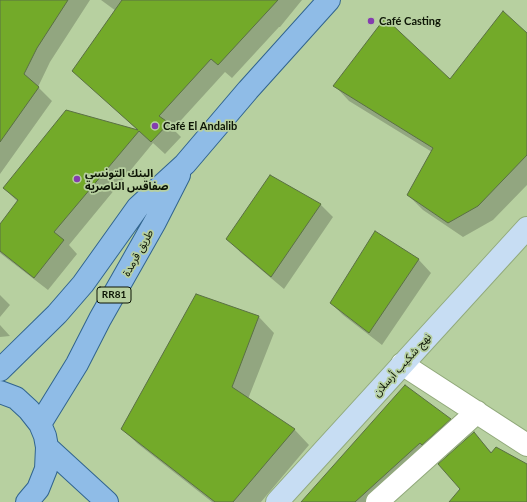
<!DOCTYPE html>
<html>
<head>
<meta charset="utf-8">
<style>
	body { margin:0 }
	canvas { display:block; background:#b7d0a0 }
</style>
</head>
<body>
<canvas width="527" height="502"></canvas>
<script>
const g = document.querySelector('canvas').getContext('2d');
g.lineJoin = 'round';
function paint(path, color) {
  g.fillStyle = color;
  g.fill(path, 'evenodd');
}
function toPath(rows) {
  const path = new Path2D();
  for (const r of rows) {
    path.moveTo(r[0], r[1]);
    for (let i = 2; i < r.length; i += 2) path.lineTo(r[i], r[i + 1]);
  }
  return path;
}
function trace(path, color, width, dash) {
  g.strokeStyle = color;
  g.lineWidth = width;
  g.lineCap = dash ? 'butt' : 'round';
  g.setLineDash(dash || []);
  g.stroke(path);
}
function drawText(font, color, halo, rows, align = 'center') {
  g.font = font + ' Lato,"Noto Sans Arabic",sans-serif';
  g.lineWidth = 3.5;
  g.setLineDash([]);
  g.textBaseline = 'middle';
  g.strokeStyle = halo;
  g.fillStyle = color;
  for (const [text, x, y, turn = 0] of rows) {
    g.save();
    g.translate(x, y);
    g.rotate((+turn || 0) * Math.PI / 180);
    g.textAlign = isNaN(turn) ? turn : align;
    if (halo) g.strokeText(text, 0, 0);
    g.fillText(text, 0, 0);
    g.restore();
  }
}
paint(toPath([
	[0,0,90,0,50,62,38,87,52,101,0,174],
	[101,0,302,0,280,27,279,27,232,78,225,72,173,129,181,137,165,154,153,143,69,245,77,254,48,290,0,253,0,225,18,202,4,188,67,111,139,131,73,71,116,11],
	[527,35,527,185,493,220,463,237,423,210,408,195,432,152,349,101,335,86,451,81],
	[320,204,333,217,284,289,240,252,228,239],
	[375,232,419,260,431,273,382,345,343,315,331,303],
	[0,295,10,305,0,317],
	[197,296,259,317,274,333,248,399,294,429,309,445,261,502,212,502,138,444,122,429],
	[0,325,10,336,0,337],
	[450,420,465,435,388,502,303,502],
	[474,433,492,453,527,465,527,502,451,502,462,489]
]), '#0003');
const building = toPath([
	[0,0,68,0,37,48,24,74,39,87,0,142,0,0],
	[122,0,278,0,218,65,211,59,159,116,169,123,151,142,139,131,54,232,64,240,34,278,0,251,0,224,18,200,3,188,66,110,138,130,72,71,122,0],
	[503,11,527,33,527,155,478,206,448,223,407,195,433,148,333,86,385,18,450,79,503,11],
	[270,175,321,204,271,277,226,239,270,175],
	[375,231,419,259,369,333,330,303,375,231],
	[196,294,259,316,232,387,295,429,233,502,215,502,121,429,196,294],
	[405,385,451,419,422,445,420,443,355,502,301,502,405,385],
	[474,432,491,453,496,447,527,464,527,502,449,502,460,489,438,464,474,432]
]);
paint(building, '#73aa29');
trace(building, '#5a7044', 1);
const street = toPath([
	[402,364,527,445],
	[377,502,477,412]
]);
const secondary = toPath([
	[277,502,527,228]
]);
const primary = toPath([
	[0,370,57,314,83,284,138,207,185,164,248,90,329,0],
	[0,392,16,398,29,410,40,424,45,436,47,447,46,469,38,489,27,502],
	[40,424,77,364,100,319,155,222,179,175],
	[47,447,107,502]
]);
trace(street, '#91a97b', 24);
trace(secondary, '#91a97b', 24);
trace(primary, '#31648e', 24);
trace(street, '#fff', 22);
trace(secondary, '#c7ddf3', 22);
trace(primary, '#8fbce7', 22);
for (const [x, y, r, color] of [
	[371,21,4,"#843daf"],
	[155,126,4,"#843daf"],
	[77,179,4,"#843daf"]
]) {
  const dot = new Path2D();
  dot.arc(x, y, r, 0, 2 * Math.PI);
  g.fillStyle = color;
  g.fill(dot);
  trace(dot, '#b7d0a0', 1.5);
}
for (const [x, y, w] of [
	[114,295,34]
]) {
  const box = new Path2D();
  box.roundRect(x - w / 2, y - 8, w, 16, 3);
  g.fillStyle = '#b7d0a0';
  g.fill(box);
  trace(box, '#0d1505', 1);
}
drawText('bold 10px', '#0d1505', null, [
	["RR81",114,295]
]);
drawText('bold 11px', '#0d1505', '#b7d0a0', [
	["Café Casting",379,21],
	["Café El Andalib",163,126],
	["البنك التونسي",85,173],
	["صفاقس الناصرية",85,186]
], 'left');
drawText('11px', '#0d1505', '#b7d0a0', [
	["طريق قرمدة",138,253,-61],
	["نهج شكيب أرسلان",402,365,-48]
]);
</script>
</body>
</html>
